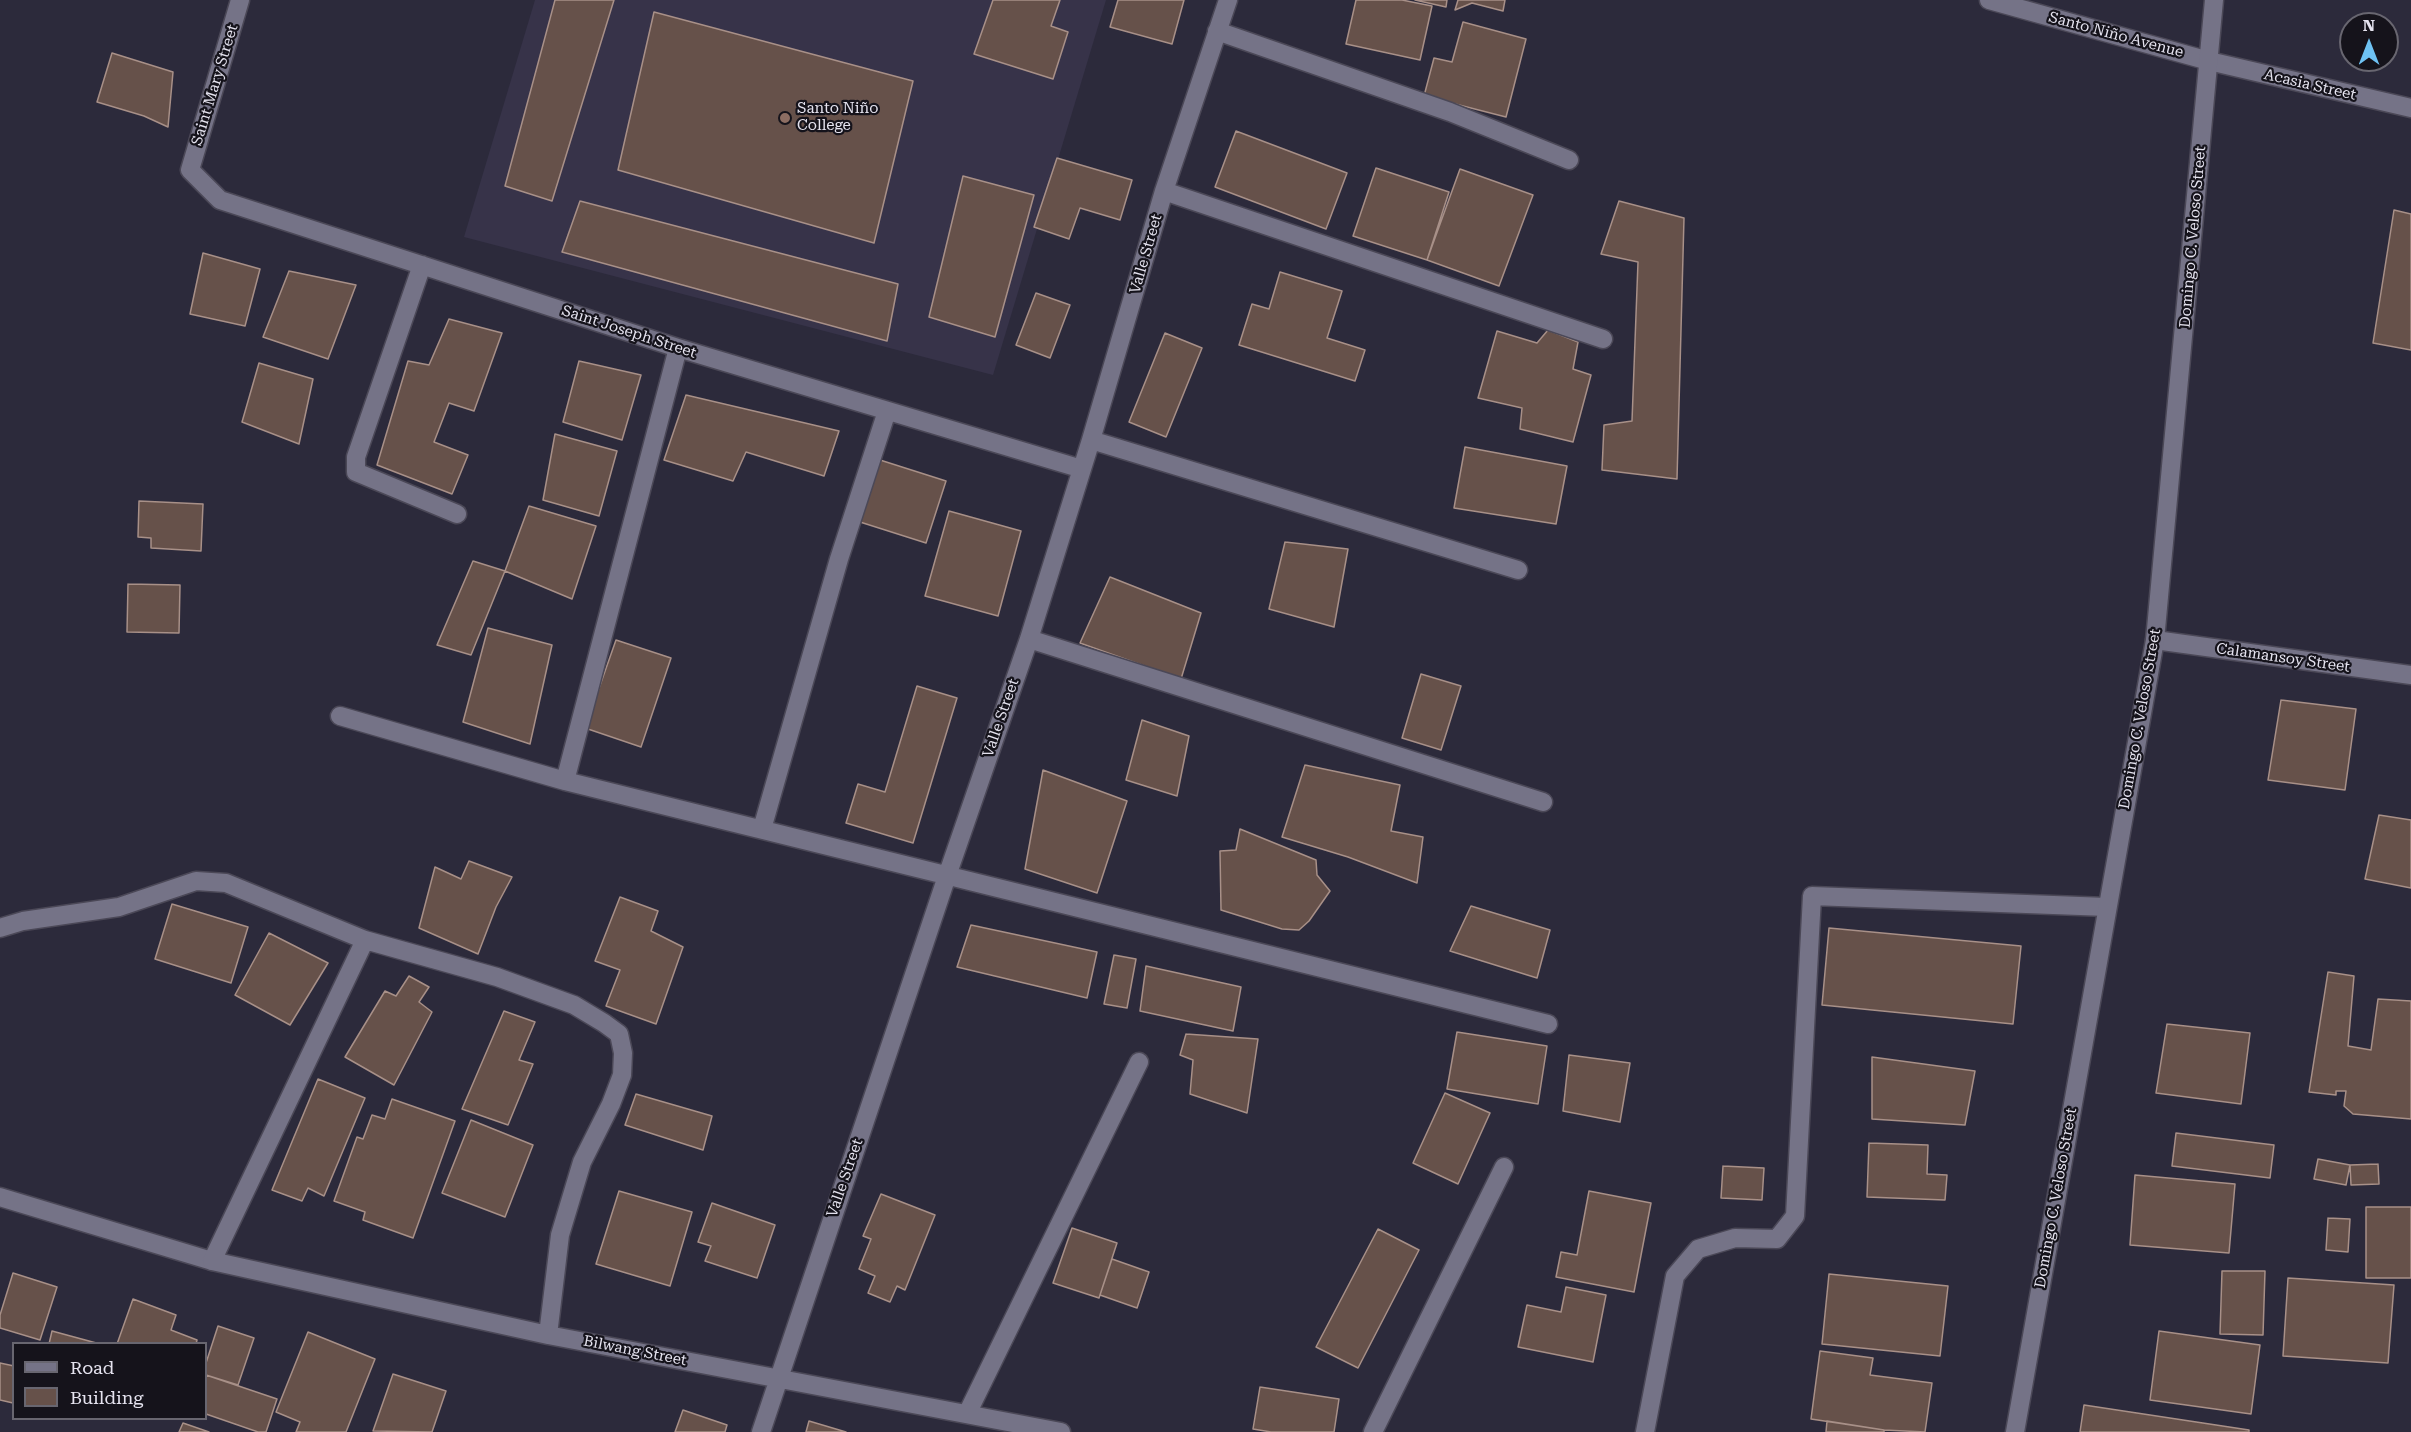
<!DOCTYPE html>
<html>
<head>
<meta charset="utf-8">
<style>
	body { margin:0 }
	#map { position:relative; width:2411px; height:1432px; overflow:hidden; background:#2c2a3b; font-family:"Roboto Serif",serif }
	canvas { display:block }
	.legend { position:absolute; left:12px; top:1342px; width:195px; height:78px; box-sizing:border-box; background:#15131b; border:2px solid #686670; margin:0; padding:8px 10px; list-style:none; font-size:18px; color:#e5e3ef }
	.legend li { display:flex; align-items:center; gap:12px; height:30px }
	.legend b { width:30px; border:2px solid #686670 }
	.north { position:absolute; left:2339px; top:12px; width:60px; height:60px; box-sizing:border-box; background:#15131b; border:2px solid #686670; border-radius:50%; rotate:0deg; font-size:16px; font-weight:700; line-height:24px; text-align:center; color:#e5e3ef }
	.north::after { content:''; display:block; margin:auto; width:21px; height:27px; background:#6ec2f3; clip-path:polygon(50% 0,100% 100%,50% 72%,0 100%) }
</style>
</head>
<body>
<div id="map">
<canvas width="2411" height="1432"></canvas>
<ul class="legend">
<li><b style="height:8px;background:#757387"></b>Road</li>
<li><b style="height:16px;background:#66514a"></b>Building</li>
</ul>
<div class="north">N</div>
</div>
<script>
const g = document.querySelector('canvas').getContext('2d');
g.lineJoin = 'round';
function paint(path, color) {
  g.fillStyle = color;
  g.fill(path, 'evenodd');
}
function toPath(rows) {
  const path = new Path2D();
  for (const r of rows) {
    path.moveTo(r[0], r[1]);
    for (let i = 2; i < r.length; i += 2) path.lineTo(r[i], r[i + 1]);
  }
  return path;
}
function trace(path, color, width, dash) {
  g.strokeStyle = color;
  g.lineWidth = width;
  g.lineCap = dash ? 'butt' : 'round';
  g.setLineDash(dash || []);
  g.stroke(path);
}
function drawText(font, color, halo, rows, align = 'center') {
  g.font = font + ' "Roboto Serif",serif';
  g.lineWidth = 4.5;
  g.setLineDash([]);
  g.textBaseline = 'middle';
  g.strokeStyle = halo;
  g.fillStyle = color;
  for (const [text, x, y, turn = 0] of rows) {
    g.save();
    g.translate(x, y);
    g.rotate((+turn || 0) * Math.PI / 180);
    g.textAlign = isNaN(turn) ? turn : align;
    if (halo) g.strokeText(text, 0, 0);
    g.fillText(text, 0, 0);
    g.restore();
  }
}
paint(toPath([
	[535,0,1106,0,993,375,464,237]
]), '#373349');
const building = toPath([
	[555,0,614,0,552,201,505,186,555,0],
	[993,0,1060,0,1051,26,1068,32,1053,79,974,54,993,0],
	[1118,0,1184,0,1172,44,1110,27,1118,0],
	[1356,0,1402,0,1432,6,1420,60,1346,44,1356,0],
	[1415,0,1447,0,1446,7,1415,0],
	[1458,0,1505,0,1503,11,1472,3,1455,10,1458,0],
	[654,12,913,81,874,243,618,170,654,12],
	[1463,22,1526,39,1506,117,1424,96,1434,58,1452,62,1463,22],
	[112,53,173,72,168,127,144,116,97,102,112,53],
	[1236,131,1347,173,1326,229,1215,187,1236,131],
	[1057,158,1132,180,1120,220,1080,208,1069,239,1034,227,1057,158],
	[1376,168,1449,192,1427,260,1353,236,1376,168],
	[1460,169,1533,195,1499,286,1427,260,1460,169],
	[963,176,1034,195,995,337,929,317,963,176],
	[580,201,898,284,887,341,562,252,580,201],
	[1619,201,1684,218,1677,479,1602,470,1604,425,1632,421,1638,262,1601,254,1619,201],
	[2394,210,2411,214,2411,350,2373,343,2394,210],
	[203,253,260,269,245,326,190,314,203,253],
	[289,271,356,285,328,359,263,337,289,271],
	[1280,272,1342,291,1327,338,1365,350,1355,381,1239,345,1252,304,1269,309,1280,272],
	[1036,293,1070,305,1050,358,1016,345,1036,293],
	[449,319,502,333,474,411,449,403,434,442,468,455,452,494,377,465,408,361,429,365,449,319],
	[1548,330,1578,342,1573,369,1591,375,1573,442,1520,429,1522,408,1478,398,1497,331,1537,343,1548,330],
	[1165,333,1202,348,1166,437,1129,422,1165,333],
	[579,361,641,375,622,440,563,422,579,361],
	[259,363,313,379,299,444,242,422,259,363],
	[686,395,839,431,824,476,746,452,733,481,664,460,686,395],
	[555,434,617,451,599,516,543,500,555,434],
	[1465,447,1567,466,1556,524,1454,508,1465,447],
	[880,460,946,481,926,543,860,522,880,460],
	[139,501,203,504,201,551,151,548,151,538,138,537,139,501],
	[529,506,596,526,572,599,505,571,529,506],
	[949,511,1021,531,998,616,925,596,949,511],
	[1285,542,1348,549,1334,627,1269,609,1285,542],
	[473,561,505,571,471,655,437,645,473,561],
	[1110,577,1201,613,1181,679,1080,643,1110,577],
	[128,584,180,585,179,633,127,632,128,584],
	[488,628,552,645,530,744,463,722,488,628],
	[616,640,671,658,641,747,585,728,616,640],
	[1421,674,1461,686,1441,750,1402,738,1421,674],
	[917,686,957,698,913,843,846,823,858,784,885,792,917,686],
	[2281,700,2356,709,2345,790,2268,780,2281,700],
	[1142,720,1189,736,1177,796,1126,780,1142,720],
	[1305,765,1400,785,1391,831,1423,837,1417,883,1348,857,1282,837,1305,765],
	[1043,770,1127,801,1097,893,1025,869,1043,770],
	[2379,815,2411,820,2411,888,2365,879,2379,815],
	[1240,829,1316,860,1317,875,1330,891,1309,921,1299,930,1282,929,1221,910,1220,851,1236,850,1240,829],
	[469,861,512,877,496,907,478,954,419,928,435,867,461,879,469,861],
	[620,897,658,911,651,931,683,947,656,1024,606,1006,620,970,595,961,620,897],
	[172,904,248,927,231,983,155,959,172,904],
	[1471,906,1550,930,1537,978,1450,951,1471,906],
	[971,925,1097,952,1087,998,957,967,971,925],
	[1829,928,2021,946,2013,1024,1822,1005,1829,928],
	[269,933,328,963,290,1025,235,995,269,933],
	[1114,955,1136,959,1127,1008,1104,1004,1114,955],
	[1146,966,1241,987,1233,1031,1140,1011,1146,966],
	[2328,972,2354,976,2348,1046,2371,1050,2378,999,2411,1001,2411,1119,2353,1114,2344,1106,2346,1091,2336,1091,2336,1095,2309,1092,2328,972],
	[409,976,429,987,419,1002,432,1012,394,1085,345,1057,385,991,396,996,409,976],
	[504,1011,535,1022,519,1060,533,1064,508,1125,462,1109,504,1011],
	[2167,1024,2250,1033,2241,1104,2156,1093,2167,1024],
	[1457,1032,1547,1046,1538,1104,1447,1089,1457,1032],
	[1186,1034,1258,1039,1247,1113,1190,1094,1193,1060,1180,1055,1186,1034],
	[1569,1055,1630,1063,1620,1122,1563,1111,1569,1055],
	[1872,1057,1975,1071,1965,1125,1872,1119,1872,1057],
	[318,1079,365,1098,324,1196,308,1188,302,1201,272,1190,318,1079],
	[1445,1093,1490,1113,1458,1184,1413,1163,1445,1093],
	[636,1094,712,1116,703,1150,625,1125,636,1094],
	[392,1099,455,1121,413,1238,363,1220,365,1212,334,1201,357,1137,363,1139,372,1115,385,1119,392,1099],
	[471,1120,533,1145,505,1217,442,1193,471,1120],
	[2176,1133,2274,1145,2270,1178,2172,1166,2176,1133],
	[1869,1143,1928,1145,1927,1174,1947,1175,1945,1200,1867,1197,1869,1143],
	[2318,1159,2350,1165,2346,1185,2314,1179,2318,1159],
	[2378,1164,2379,1184,2351,1185,2350,1165,2378,1164],
	[1723,1166,1764,1168,1762,1200,1721,1198,1723,1166],
	[2135,1175,2235,1184,2229,1253,2130,1245,2135,1175],
	[619,1191,692,1212,670,1286,596,1264,619,1191],
	[1589,1191,1651,1203,1634,1292,1556,1277,1561,1252,1577,1255,1589,1191],
	[881,1194,935,1215,905,1290,897,1286,890,1302,868,1293,875,1276,859,1269,871,1239,863,1236,881,1194],
	[712,1203,775,1225,757,1278,705,1261,711,1246,698,1242,712,1203],
	[2366,1207,2411,1207,2411,1278,2366,1278,2366,1207],
	[2328,1218,2350,1219,2348,1252,2326,1250,2328,1218],
	[1072,1228,1117,1243,1099,1298,1053,1283,1072,1228],
	[1378,1229,1419,1250,1358,1368,1316,1347,1378,1229],
	[1112,1259,1149,1272,1137,1308,1100,1295,1112,1259],
	[2222,1271,2265,1271,2263,1335,2220,1334,2222,1271],
	[13,1273,57,1287,40,1340,0,1328,0,1315,13,1273],
	[1829,1274,1948,1286,1940,1356,1822,1344,1829,1274],
	[2288,1278,2394,1285,2388,1363,2283,1356,2288,1278],
	[1566,1287,1606,1295,1593,1362,1518,1347,1527,1305,1561,1312,1566,1287],
	[133,1299,176,1315,171,1330,197,1340,196,1344,117,1344,133,1299],
	[218,1326,254,1338,238,1385,206,1375,206,1363,218,1326],
	[52,1331,100,1344,49,1344,52,1331],
	[2159,1331,2260,1345,2251,1414,2150,1400,2159,1331],
	[308,1332,375,1359,346,1432,296,1432,300,1422,276,1412,308,1332],
	[1820,1351,1873,1358,1870,1375,1932,1383,1925,1432,1884,1430,1811,1419,1820,1351],
	[0,1363,14,1366,13,1403,0,1400,0,1363],
	[393,1374,446,1391,432,1432,373,1431,393,1374],
	[206,1375,277,1399,266,1432,258,1432,206,1414,206,1375],
	[1260,1387,1339,1399,1334,1432,1271,1432,1253,1429,1260,1387],
	[2084,1405,2249,1430,2249,1432,2080,1432,2084,1405],
	[683,1410,727,1425,725,1432,675,1432,683,1410],
	[809,1421,846,1432,806,1432,809,1421],
	[1827,1421,1884,1430,1884,1432,1826,1432,1827,1421],
	[183,1423,209,1432,179,1432,183,1423]
]);
paint(building, '#66514a');
trace(building, '#a89088', 1.5);
const lane = toPath([
	[0,1197,212,1261],
	[1373,1432,1504,1167]
]);
const street = toPath([
	[240,0,190,170,220,200,678,348,1082,469],
	[1989,0,2209,61,2411,108],
	[1217,31,1450,112,1569,160],
	[1164,191,1603,339],
	[422,265,356,457,356,472,457,514],
	[678,348,565,781,1548,1024],
	[1091,440,1518,570],
	[1029,639,1543,802],
	[2155,640,2411,675],
	[340,716,565,781],
	[762,829,839,559,887,411],
	[0,928,23,921,119,907,196,881,226,883,365,940,497,977,574,1005,604,1023,619,1034,623,1053,622,1075,611,1104,582,1162,560,1235,548,1335],
	[365,940,212,1261,548,1335,1061,1432],
	[967,1414,1139,1062],
	[761,1432,947,876,1029,639,1091,440,1164,191,1228,0],
	[1645,1432,1675,1276,1698,1249,1735,1238,1777,1239,1795,1216,1812,896,2107,907]
]);
const secondary = toPath([
	[2015,1432,2155,640,2214,0]
]);
trace(lane, '#4b4857', 21);
trace(street, '#4b4857', 21);
trace(secondary, '#4b4857', 21);
trace(lane, '#757387', 18);
trace(street, '#757387', 18);
trace(secondary, '#757387', 18);
for (const [x, y, r, color] of [
	[785,118,6,"#8d6e63"]
]) {
  const dot = new Path2D();
  dot.arc(x, y, r, 0, 2 * Math.PI);
  g.fillStyle = color;
  g.fill(dot);
  trace(dot, '#15131b', 2);
}
drawText('15px', '#e5e3ef', '#15131b', [
	["Santo Niño Avenue",2116,35,15],
	["Saint Mary Street",215,85,-73],
	["Acasia Street",2310,85,13],
	["Domingo C. Veloso Street",2193,237,-85],
	["Valle Street",1146,254,-74],
	["Saint Joseph Street",629,332,18],
	["Calamansoy Street",2283,658,8],
	["Valle Street",1001,718,-71],
	["Domingo C. Veloso Street",2140,719,-80],
	["Valle Street",845,1178,-71],
	["Domingo C. Veloso Street",2056,1198,-80],
	["Bilwang Street",635,1351,11]
]);
drawText('15px', '#e5e3ef', '#15131b', [
	["Santo Niño",797,109],
	["College",797,126]
], 'left');
</script>
</body>
</html>
